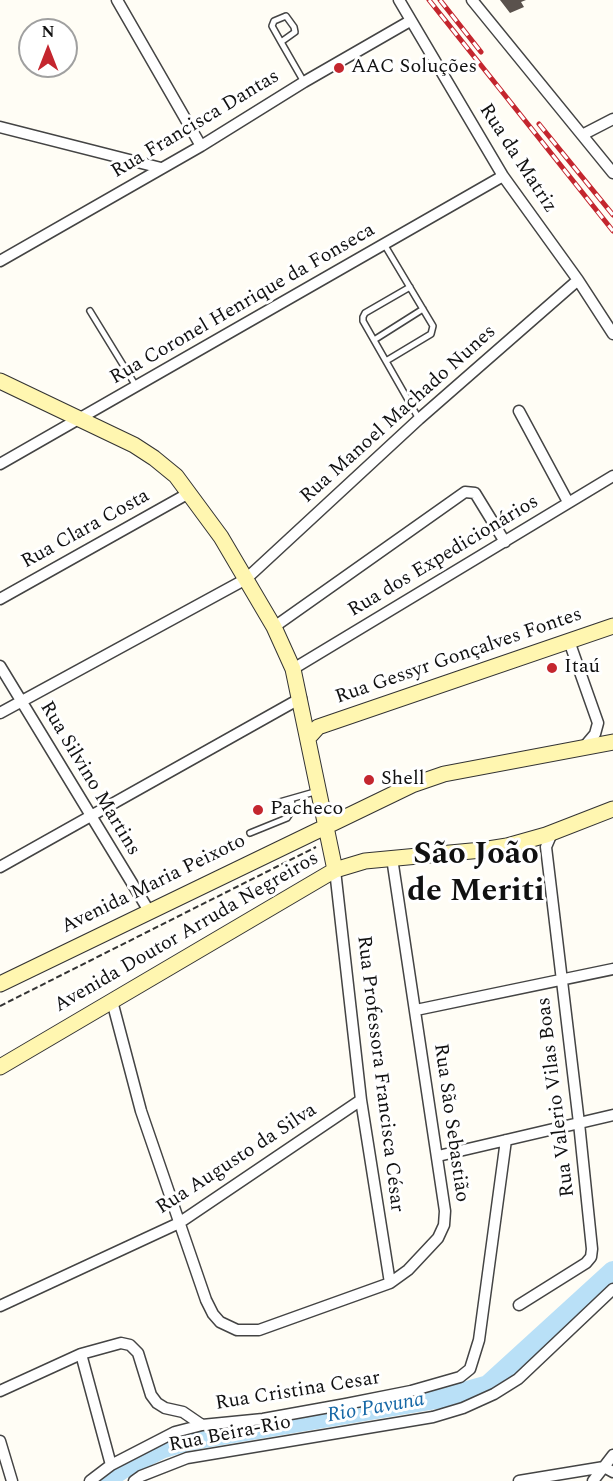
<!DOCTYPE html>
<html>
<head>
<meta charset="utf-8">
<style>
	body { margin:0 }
	#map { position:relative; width:613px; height:1481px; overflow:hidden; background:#fffdf5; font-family:Spectral,serif }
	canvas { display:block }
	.north { position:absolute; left:18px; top:18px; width:60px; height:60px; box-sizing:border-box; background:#fff; border:2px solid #a0a0a0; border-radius:50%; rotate:0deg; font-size:16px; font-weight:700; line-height:24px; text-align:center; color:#111 }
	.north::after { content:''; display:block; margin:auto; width:21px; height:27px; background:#c4262e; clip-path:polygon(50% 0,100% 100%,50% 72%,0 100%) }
</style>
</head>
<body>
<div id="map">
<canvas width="613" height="1481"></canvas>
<div class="north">N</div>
</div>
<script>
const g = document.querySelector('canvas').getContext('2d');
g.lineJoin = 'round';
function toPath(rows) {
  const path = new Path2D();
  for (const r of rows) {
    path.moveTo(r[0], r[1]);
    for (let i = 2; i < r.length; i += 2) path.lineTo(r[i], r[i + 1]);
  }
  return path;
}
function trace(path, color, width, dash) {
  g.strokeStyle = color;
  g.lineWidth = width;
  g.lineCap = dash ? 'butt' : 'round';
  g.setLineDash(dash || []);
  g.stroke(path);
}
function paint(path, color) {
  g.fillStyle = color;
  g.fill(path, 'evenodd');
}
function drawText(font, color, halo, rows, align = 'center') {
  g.font = font + ' Spectral,serif';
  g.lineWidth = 6;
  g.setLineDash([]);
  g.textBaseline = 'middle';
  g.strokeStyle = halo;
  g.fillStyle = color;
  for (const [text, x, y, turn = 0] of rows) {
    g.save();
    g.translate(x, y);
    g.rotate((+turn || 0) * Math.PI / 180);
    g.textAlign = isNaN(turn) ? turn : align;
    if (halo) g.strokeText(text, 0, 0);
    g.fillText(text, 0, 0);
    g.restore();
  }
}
trace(toPath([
	[105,1481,124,1468,161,1449,187,1441,442,1398,488,1385,613,1271]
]), '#b9e0f7', 20);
paint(toPath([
	[500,0,526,0,521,2,524,7,510,13]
]), '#5a524d');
const lane = toPath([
	[281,42,295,32,294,27,286,16,274,21,272,26,281,42,304,82],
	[384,244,433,326,431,334,386,361],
	[410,287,365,313,363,317,363,321,419,419],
	[90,311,136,386],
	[374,340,423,309],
	[276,803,318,791],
	[250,833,287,818,293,809,291,799]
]);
const street = toPath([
	[117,0,201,146],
	[399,0,503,176,578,280,613,334],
	[472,0,613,173],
	[0,127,161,168],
	[582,135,613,119],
	[0,261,201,146,304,82,410,21],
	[519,411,568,502],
	[0,464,503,176],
	[0,599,189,493],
	[274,627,465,492,475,493,505,542],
	[569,641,598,723,595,734,584,747],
	[0,666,149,911],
	[293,669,613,476],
	[0,713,246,579,419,419,578,280],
	[0,867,301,698],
	[335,870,361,1100,390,1283],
	[112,1001,141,1111,206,1300,213,1314,220,1322,237,1330,259,1330,390,1283,408,1270,438,1238,444,1225,445,1211,392,858],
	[416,1010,613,969],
	[438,1156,613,1115],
	[519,1305,586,1263,591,1257,592,1249,579,1123,546,847,552,833],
	[0,1306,179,1223,361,1100],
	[81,1354,111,1465],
	[0,1391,81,1354,121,1343,130,1345,138,1353,151,1395,157,1403,165,1408,183,1412,202,1425,263,1419,346,1404,411,1391,460,1377,470,1369,479,1340,506,1140],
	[0,1441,12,1481],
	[90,1481,111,1465,175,1432,202,1425],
	[134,1481,141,1476,187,1458,433,1417,463,1408,494,1394,518,1379,613,1289],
	[519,1481,604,1467,613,1472],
	[593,1481,613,1455]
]);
const secondary = toPath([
	[0,381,134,445,154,458,176,476,221,537,274,627,293,669,335,870],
	[309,737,318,727,613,626],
	[0,984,412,785,444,774,613,742],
	[0,1067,335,870,365,861,482,850,507,846,546,835,613,809]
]);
trace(lane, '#444', 8);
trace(street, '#444', 13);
trace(secondary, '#333', 17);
trace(toPath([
	[0,1006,316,847]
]), '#333', 2, [6, 3]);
trace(lane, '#fff', 5);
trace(street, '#fff', 10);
trace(secondary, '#fff6b0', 15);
const rail = toPath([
	[429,0,613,231],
	[440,0,481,52],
	[539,124,613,215]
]);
trace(rail, '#c4262e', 5);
trace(rail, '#fff', 3, [9]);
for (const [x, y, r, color] of [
	[339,68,6,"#c4262e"],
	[552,668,6,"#c4262e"],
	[369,780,6,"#c4262e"],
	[258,810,6,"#c4262e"]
]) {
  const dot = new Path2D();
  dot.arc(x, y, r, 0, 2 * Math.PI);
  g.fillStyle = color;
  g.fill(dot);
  trace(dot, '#fff', 2);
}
drawText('20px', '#111', '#fff', [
	["AAC Soluções",351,68],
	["Itaú",564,668],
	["Shell",381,780],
	["Pacheco",270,810]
], 'left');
drawText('20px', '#111', '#fff', [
	["Rua Francisca Dantas",196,125,-31],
	["Rua da Matriz",517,159,57],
	["Rua Coronel Henrique da Fonseca",243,305,-30],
	["Rua Manoel Machado Nunes",399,415,-42],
	["Rua Clara Costa",86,530,-29],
	["Rua dos Expedicionários",444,557,-31],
	["Rua Gessyr Gonçalves Fontes",459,657,-19],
	["Rua Silvino Martins",89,779,59],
	["Avenida Maria Peixoto",154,885,-26],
	["Avenida Doutor Arruda Negreiros",187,933,-30],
	["Rua Professora Francisca César",379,1074,83],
	["Rua Valerio Vilas Boas",557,1097,-97],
	["Rua São Sebastião",450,1123,82],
	["Rua Augusto da Silva",237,1160,-33],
	["Rua Cristina Cesar",298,1392,-9],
	["Rua Beira-Rio",230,1435,-11]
]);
drawText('italic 21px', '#1768a6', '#fff', [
	["Rio Pavuna",376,1409,-10]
]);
drawText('bold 32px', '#111', '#fff', [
	["São João",476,857],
	["de Meriti",476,894]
]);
</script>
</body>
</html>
